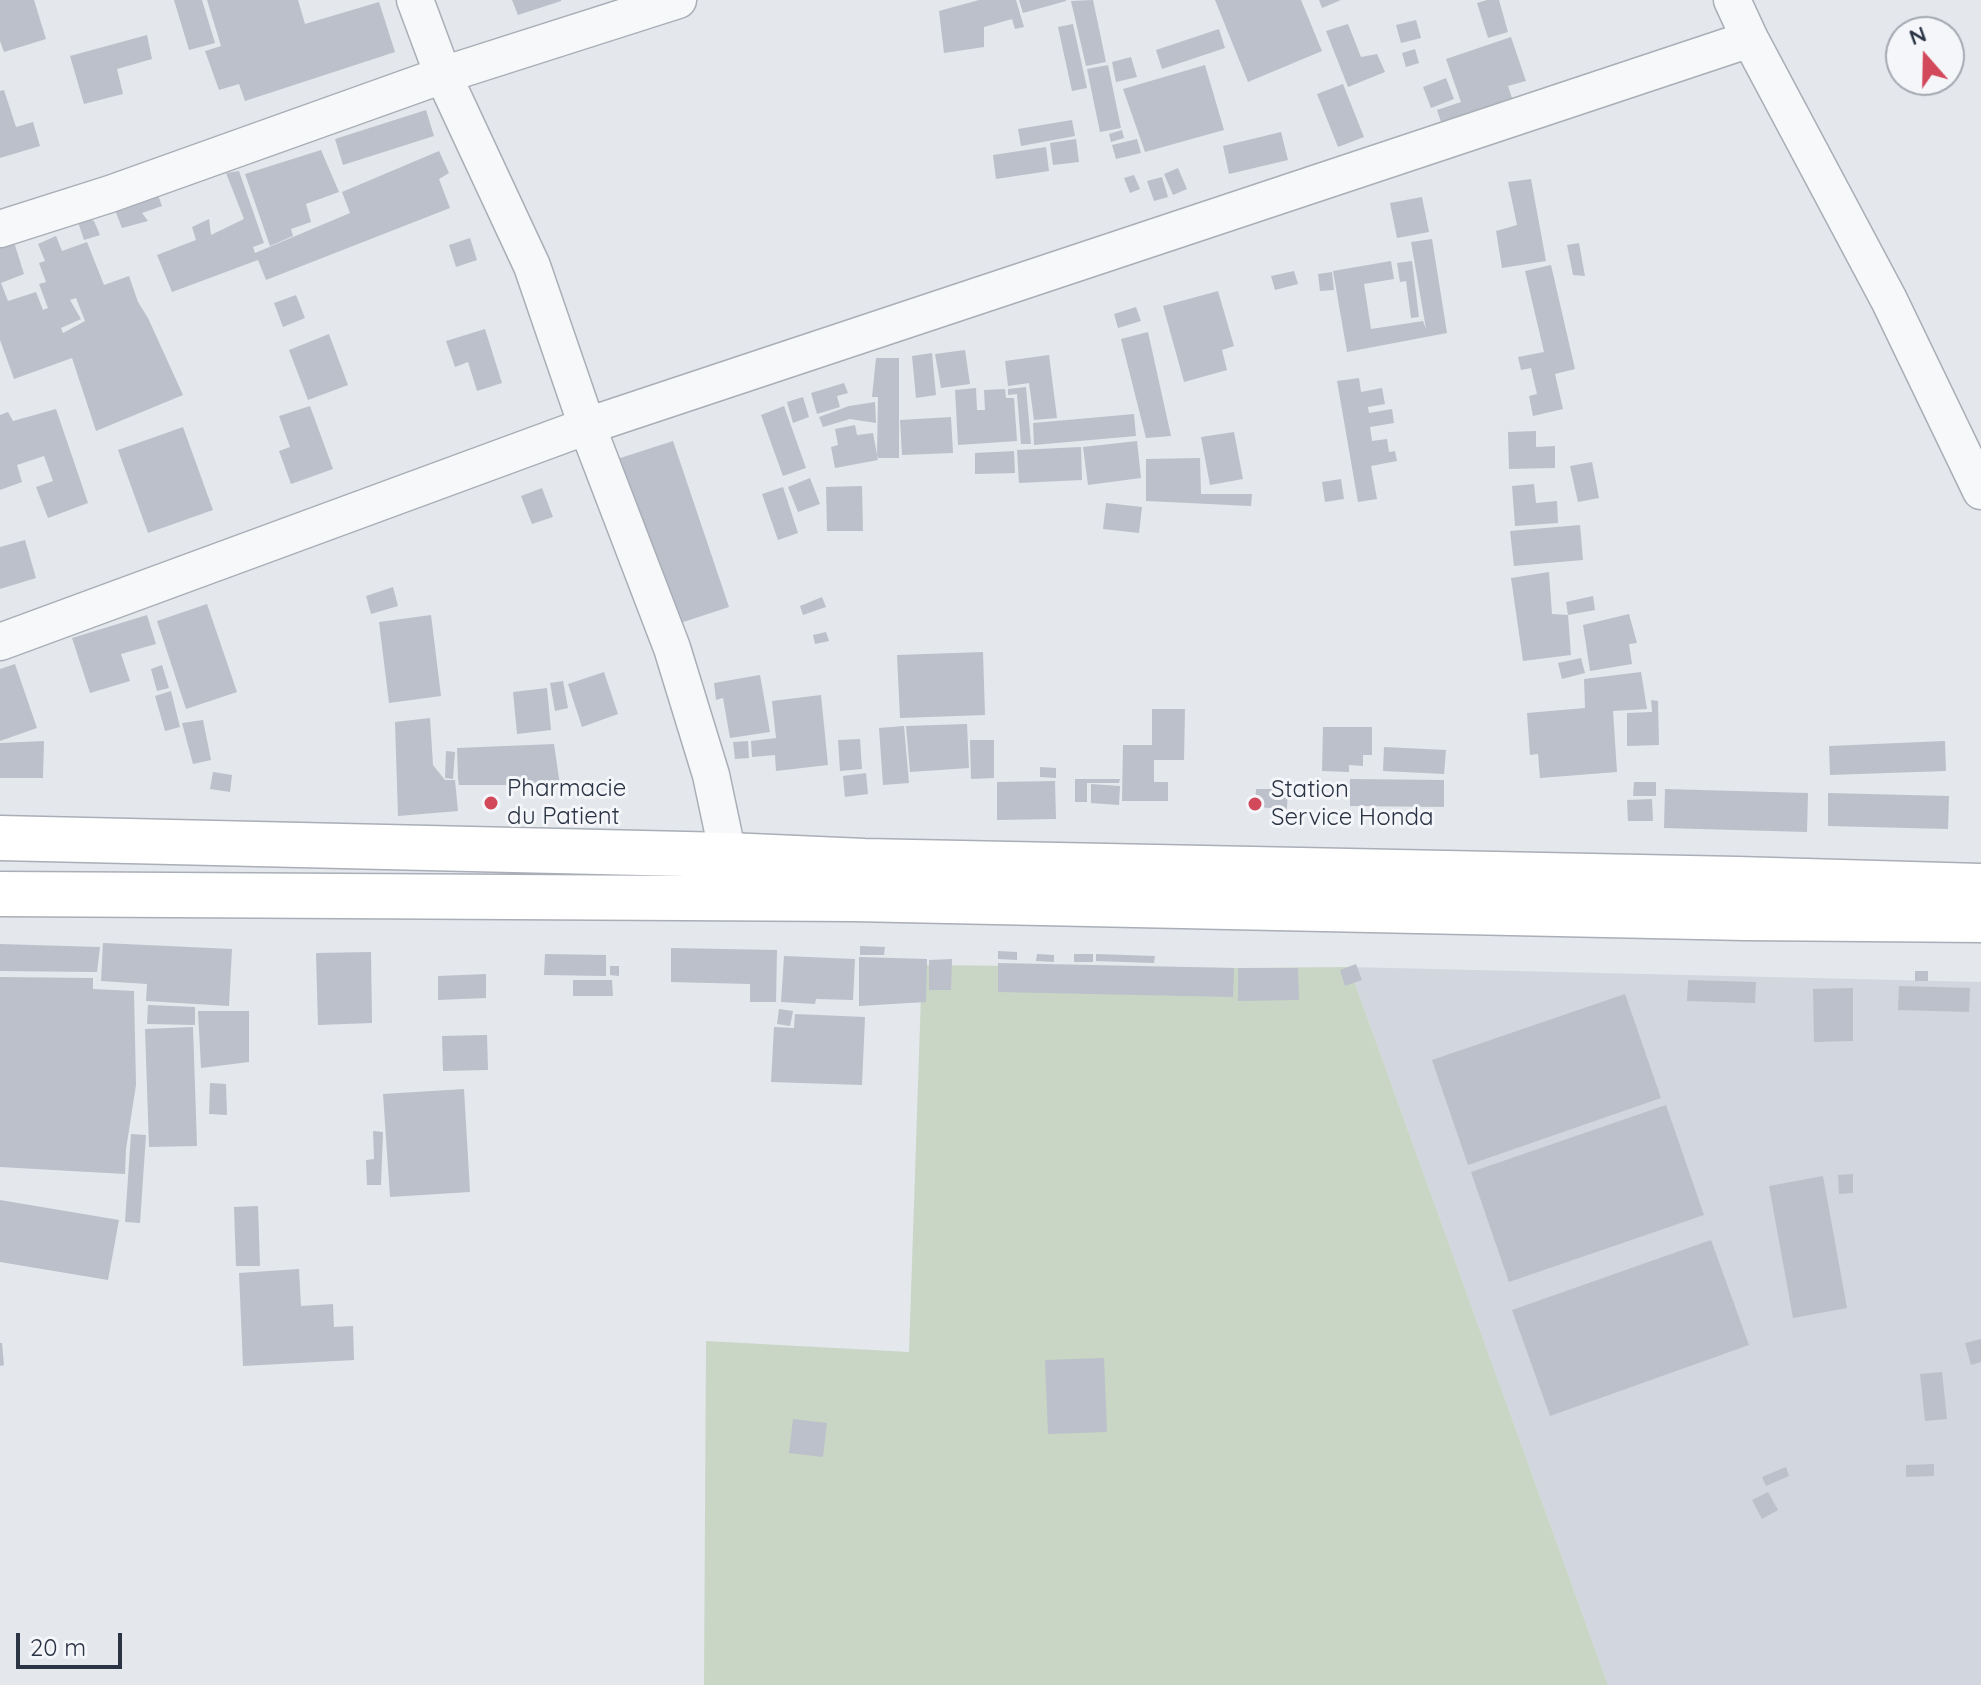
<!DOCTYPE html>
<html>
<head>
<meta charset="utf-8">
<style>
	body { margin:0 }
	#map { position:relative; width:1981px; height:1685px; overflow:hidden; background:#e4e7ec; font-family:Quicksand,sans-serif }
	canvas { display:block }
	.north { position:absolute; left:1885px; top:16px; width:80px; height:80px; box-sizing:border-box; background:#f4f6f9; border:2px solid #a4a8b1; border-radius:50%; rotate:340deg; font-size:22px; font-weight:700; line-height:32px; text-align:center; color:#2b3445 }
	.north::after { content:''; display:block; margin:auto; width:28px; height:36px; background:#d1495b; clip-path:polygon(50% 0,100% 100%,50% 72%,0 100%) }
	.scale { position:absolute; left:16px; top:1633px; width:106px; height:36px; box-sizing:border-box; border:4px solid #2b3445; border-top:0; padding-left:10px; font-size:24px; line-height:28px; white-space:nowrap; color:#2b3445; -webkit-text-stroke:6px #f4f6f9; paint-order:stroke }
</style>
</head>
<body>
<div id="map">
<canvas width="1981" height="1685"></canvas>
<div class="north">N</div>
<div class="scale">20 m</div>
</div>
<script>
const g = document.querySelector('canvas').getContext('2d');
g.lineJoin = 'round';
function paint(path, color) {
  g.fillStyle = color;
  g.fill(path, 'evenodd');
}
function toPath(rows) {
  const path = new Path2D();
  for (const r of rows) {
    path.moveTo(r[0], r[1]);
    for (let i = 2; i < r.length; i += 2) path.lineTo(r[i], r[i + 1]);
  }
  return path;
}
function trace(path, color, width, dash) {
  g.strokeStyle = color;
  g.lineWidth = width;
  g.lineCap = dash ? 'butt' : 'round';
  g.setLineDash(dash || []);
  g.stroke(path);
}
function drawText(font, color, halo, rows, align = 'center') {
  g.font = font + ' Quicksand,sans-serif';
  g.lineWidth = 6;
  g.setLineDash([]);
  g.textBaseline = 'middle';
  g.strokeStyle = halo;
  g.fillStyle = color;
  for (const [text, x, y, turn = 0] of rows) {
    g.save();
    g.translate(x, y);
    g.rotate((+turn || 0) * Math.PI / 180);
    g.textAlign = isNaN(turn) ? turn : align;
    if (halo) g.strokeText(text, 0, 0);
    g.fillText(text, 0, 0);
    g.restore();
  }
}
paint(toPath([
	[1349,967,1981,982,1981,1685,1608,1685]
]), '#d2d6de');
paint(toPath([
	[922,965,1238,968,1349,967,1608,1685,704,1685,706,1341,909,1352]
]), '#c9d6c5');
paint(toPath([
	[0,0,34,0,46,39,4,52,0,41],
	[174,0,202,0,215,43,189,50],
	[207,0,298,0,305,24,379,2,395,52,245,101,239,84,219,90,205,51,221,46],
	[512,0,561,0,561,1,518,15],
	[979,0,1016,0,1024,27,1015,29,1012,19,984,27,984,47,944,53,939,11],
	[1019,0,1066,0,1066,1,1023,13],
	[1093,0,1106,62,1086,66,1071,1],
	[1215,0,1301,0,1322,51,1248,82],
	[1319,0,1341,0,1322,8],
	[1487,0,1499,0,1508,32,1488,38,1477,3],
	[1416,20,1421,38,1401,43,1396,25],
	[1073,24,1087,88,1072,91,1058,27],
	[1348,24,1361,57,1377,54,1385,72,1348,87,1326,31],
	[1219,29,1225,48,1162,69,1156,50],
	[147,35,152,59,117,69,123,94,84,104,70,56],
	[1511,37,1526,81,1508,86,1515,107,1444,131,1437,110,1461,102,1446,59],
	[1415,49,1419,63,1406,67,1402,53],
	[1131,57,1137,77,1116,82,1112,62],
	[1108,65,1121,128,1100,132,1087,69],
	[1205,65,1224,130,1145,152,1123,89],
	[1446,78,1454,99,1431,108,1423,87],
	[1343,84,1364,137,1338,147,1317,94],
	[4,90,16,127,33,122,40,146,0,158,0,91],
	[426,110,434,136,343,165,335,139],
	[1072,120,1075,136,1021,146,1018,129],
	[1122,130,1124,138,1111,142,1109,134],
	[1281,132,1288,160,1229,174,1223,146],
	[1076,139,1079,162,1053,165,1050,143],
	[1137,139,1141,153,1116,159,1112,145],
	[1046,147,1049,171,996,179,993,155],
	[321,150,339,192,306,204,311,222,291,229,293,236,270,246,245,174],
	[439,151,449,173,439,179,450,208,266,280,258,260,172,292,157,255,196,240,192,227,209,219,211,235,244,219,226,173,239,171,264,243,253,247,255,253,350,213,342,192],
	[1178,168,1187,189,1173,195,1164,174],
	[1134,175,1140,189,1130,193,1124,178],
	[1162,177,1168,197,1154,201,1147,181],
	[1531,179,1546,261,1502,268,1496,231,1517,225,1508,182],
	[158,195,162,206,142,213,148,221,122,228,113,205],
	[1422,197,1429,232,1397,238,1390,203],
	[89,219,94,221,100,235,84,240,78,222],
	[56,236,62,251,87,242,104,285,129,276,138,302,148,318,183,395,96,431,72,358,14,379,0,340,0,247,14,242,24,274,1,283,8,301,36,292,43,310,48,308,39,284,46,282,39,263,45,261,38,244],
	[76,298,85,321,63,333,61,328,81,319,70,300],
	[470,238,477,260,456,267,449,245],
	[1432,239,1447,333,1347,352,1333,271,1391,261,1394,279,1364,284,1371,329,1423,321,1426,329,1411,242],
	[1579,243,1585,276,1573,275,1567,245],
	[1412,261,1419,317,1411,318,1406,281,1400,282,1397,263],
	[1551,265,1575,369,1555,374,1563,409,1533,416,1529,396,1537,394,1531,368,1521,370,1518,357,1544,352,1525,271],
	[1294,271,1298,284,1275,290,1271,276],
	[1332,272,1334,290,1320,291,1318,274],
	[1218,291,1234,346,1222,350,1227,370,1184,382,1163,306],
	[296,295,305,318,283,327,274,303],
	[1136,307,1141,321,1118,328,1114,314],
	[485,329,502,383,477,391,468,362,455,367,446,341],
	[1148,332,1171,436,1146,438,1121,339],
	[329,334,348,385,308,400,289,350],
	[965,350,970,384,941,388,935,354],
	[932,353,936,395,916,398,912,356],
	[1049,355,1057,418,1034,420,1029,383,1008,386,1005,361],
	[876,358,899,358,899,458,877,458,878,397,872,397],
	[1359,378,1361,392,1382,388,1385,404,1368,407,1369,413,1392,409,1394,423,1370,427,1372,441,1387,439,1389,452,1395,451,1397,461,1371,466,1377,499,1358,502,1337,381],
	[844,383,848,393,837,396,840,407,817,414,811,393],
	[1026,387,1031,444,1021,444,1017,394,1008,395,1008,389],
	[976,388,977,410,985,410,984,390,1005,389,1006,398,1014,398,1017,441,958,445,955,390],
	[803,397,809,417,793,423,787,402],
	[875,402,876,423,850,419,823,427,819,417,849,406],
	[310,406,333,469,291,484,279,451,290,447,279,416],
	[784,406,806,468,783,476,761,415],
	[56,409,88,503,48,518,36,487,53,481,44,456,17,465,22,482,0,490,0,415,8,412,13,421],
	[1134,414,1136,436,1034,445,1033,423],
	[951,417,953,453,902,455,900,420],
	[855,425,857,435,873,433,878,460,835,468,831,447,838,445,835,429],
	[183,427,213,510,148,533,118,450],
	[1536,431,1536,447,1555,446,1555,468,1509,469,1508,432],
	[1234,432,1243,479,1210,485,1201,437],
	[673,441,729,607,665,628,608,462],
	[1137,441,1141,478,1088,485,1083,447],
	[1081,447,1082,480,1019,483,1017,450],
	[1014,451,1015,473,975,474,975,453],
	[1200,458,1201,494,1252,494,1251,506,1146,501,1146,459],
	[1592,462,1599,498,1578,502,1570,466],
	[810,478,820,504,798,512,788,487],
	[1341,479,1344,499,1325,502,1322,482],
	[1534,484,1536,503,1557,501,1558,523,1515,526,1512,486],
	[862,486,863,531,827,531,826,487],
	[783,487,798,533,778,540,762,494],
	[542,488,553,517,532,524,521,496],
	[1106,503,1142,507,1139,533,1103,529],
	[1580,525,1583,560,1514,566,1510,531],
	[25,540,36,578,0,589,0,547],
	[1549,572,1552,614,1568,615,1571,655,1523,661,1511,578],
	[393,587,398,606,371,614,366,596],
	[1593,596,1595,610,1568,615,1566,602],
	[822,597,826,607,803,615,800,606],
	[207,604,237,692,186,709,157,621],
	[1629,614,1637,643,1629,644,1632,664,1590,671,1583,625],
	[147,615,156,644,121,654,130,681,90,693,72,638],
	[431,615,441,696,389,703,379,622],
	[826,632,829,641,815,644,813,635],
	[983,652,985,715,900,718,897,655],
	[1581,658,1585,673,1562,679,1558,663],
	[15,664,37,728,0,741,0,669],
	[162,665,169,688,157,691,151,669],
	[604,672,618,714,582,727,568,684],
	[1641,672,1647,709,1613,711,1617,772,1540,778,1538,754,1530,755,1527,713,1585,708,1584,679],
	[760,675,770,732,730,738,723,698,716,700,714,683],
	[563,681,568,708,555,711,550,683],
	[547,688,551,730,517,734,513,692],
	[171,691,180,727,165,731,155,696],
	[821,695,828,765,776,771,775,755,752,757,751,741,776,738,772,701],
	[1651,700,1658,701,1659,745,1627,746,1627,713,1652,712],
	[1152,709,1185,709,1184,760,1154,760,1154,782,1168,782,1168,801,1122,801,1123,745,1152,745],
	[430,718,433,765,445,780,455,780,458,811,398,816,395,722],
	[203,720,211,760,193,764,182,723],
	[967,724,969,768,910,772,906,726],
	[904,726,909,783,883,785,879,728],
	[1323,727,1372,727,1372,755,1363,755,1363,766,1349,765,1349,772,1322,771],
	[860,739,862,769,840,771,838,740],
	[970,740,994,740,994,778,971,779],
	[44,741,43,778,0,778,0,743],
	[748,741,749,758,735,759,733,742],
	[1945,741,1946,771,1830,775,1829,746],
	[554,744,560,785,459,785,458,779,461,779,458,779,457,748],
	[1384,747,1446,750,1444,774,1383,771],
	[446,751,455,752,453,779,445,778],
	[1040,767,1056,768,1056,778,1040,777],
	[213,772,232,775,230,792,210,789],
	[866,773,868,794,845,797,843,776],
	[1075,779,1120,779,1119,783,1087,783,1087,802,1075,802],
	[1350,779,1444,780,1444,807,1350,806],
	[1055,781,1056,819,997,820,997,782],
	[1634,782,1656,782,1656,796,1633,796],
	[1091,784,1120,786,1119,805,1091,803],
	[1256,789,1288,789,1287,809,1255,807],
	[1665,789,1808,793,1807,832,1664,828],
	[1828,793,1949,796,1948,829,1828,826],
	[1652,799,1653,821,1628,821,1627,800],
	[103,943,232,949,229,1006,146,1001,147,984,101,981],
	[0,944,100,947,97,972,0,971],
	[860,946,885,947,884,955,860,955],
	[671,948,777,950,776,1002,750,1002,750,984,671,982],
	[998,951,1017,952,1017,960,998,959],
	[371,952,372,1023,318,1025,316,953],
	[545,954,606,955,606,976,544,975],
	[1037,954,1054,955,1054,962,1036,961],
	[1074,954,1093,954,1093,962,1074,962],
	[1096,954,1155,956,1154,963,1096,961],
	[784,956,855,959,853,1000,816,999,815,1004,781,1002],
	[859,957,927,959,926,1002,859,1006],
	[952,959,951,990,929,990,929,960],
	[998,963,1234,968,1233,997,998,992],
	[1356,964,1362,980,1345,986,1340,970],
	[610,966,619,966,619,976,610,975],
	[1238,968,1298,968,1299,1000,1238,1001],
	[1915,971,1928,971,1928,981,1915,981],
	[486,974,486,998,438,1000,438,976],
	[0,977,93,978,93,989,134,991,136,1085,126,1149,125,1174,0,1167],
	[573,980,612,980,613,996,573,996],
	[1688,980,1756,982,1755,1003,1687,1001],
	[1899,986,1970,988,1969,1012,1898,1010],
	[1853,988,1853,1041,1814,1042,1813,989],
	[1625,994,1661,1098,1468,1165,1432,1060],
	[148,1005,195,1007,195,1025,147,1024],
	[779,1009,793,1011,790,1026,777,1024],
	[198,1011,249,1011,249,1062,201,1068],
	[795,1014,865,1017,862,1085,771,1082,774,1027,794,1028],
	[193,1027,197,1146,149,1147,145,1029],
	[487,1035,488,1070,443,1071,442,1036],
	[210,1083,226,1084,227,1115,209,1114],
	[464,1089,470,1192,390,1197,383,1094],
	[1666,1105,1704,1215,1509,1282,1471,1172],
	[373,1131,383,1132,381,1185,367,1185,366,1160,374,1159],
	[131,1134,146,1135,140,1223,125,1222],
	[1853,1174,1853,1193,1839,1194,1838,1175],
	[1823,1176,1847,1308,1793,1318,1769,1186],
	[0,1200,119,1220,108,1280,0,1262],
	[258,1206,260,1266,236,1266,234,1207],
	[1711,1240,1749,1345,1550,1416,1512,1310],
	[299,1269,301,1306,333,1304,334,1327,353,1326,354,1360,243,1366,239,1273],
	[1981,1339,1981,1362,1971,1365,1965,1343],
	[0,1343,2,1343,4,1365,0,1366],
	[1104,1358,1107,1432,1048,1434,1045,1360],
	[1942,1372,1947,1419,1925,1421,1920,1374],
	[793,1419,827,1423,823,1457,789,1453],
	[1934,1464,1934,1476,1906,1477,1906,1465],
	[1786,1467,1789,1476,1766,1486,1762,1477],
	[1768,1492,1778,1510,1762,1519,1752,1500]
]), '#bbc0ca');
const street = toPath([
	[415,0,443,75,532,266,587,426,672,648,711,775,728,855],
	[1732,0,1750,39,1889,300,1981,491],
	[0,229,110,194,443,75,678,0],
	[0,642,587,426,1750,39]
]);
const secondary = toPath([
	[0,838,728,855,864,861,1737,879,1981,886],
	[0,894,853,899,1746,918,1981,920]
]);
trace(street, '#a9aeb7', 39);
trace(secondary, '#a9aeb7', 47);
trace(street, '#f7f8fa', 36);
trace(secondary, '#fff', 44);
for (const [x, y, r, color] of [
	[491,803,8,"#d1495b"],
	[1255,804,8,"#d1495b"]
]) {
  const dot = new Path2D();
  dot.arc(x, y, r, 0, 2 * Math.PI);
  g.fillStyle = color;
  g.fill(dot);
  trace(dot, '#f4f6f9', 3);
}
drawText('24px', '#2b3445', '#f4f6f9', [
	["Pharmacie",507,789],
	["du Patient",507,817],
	["Station",1271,790],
	["Service Honda",1271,818]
], 'left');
</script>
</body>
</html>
